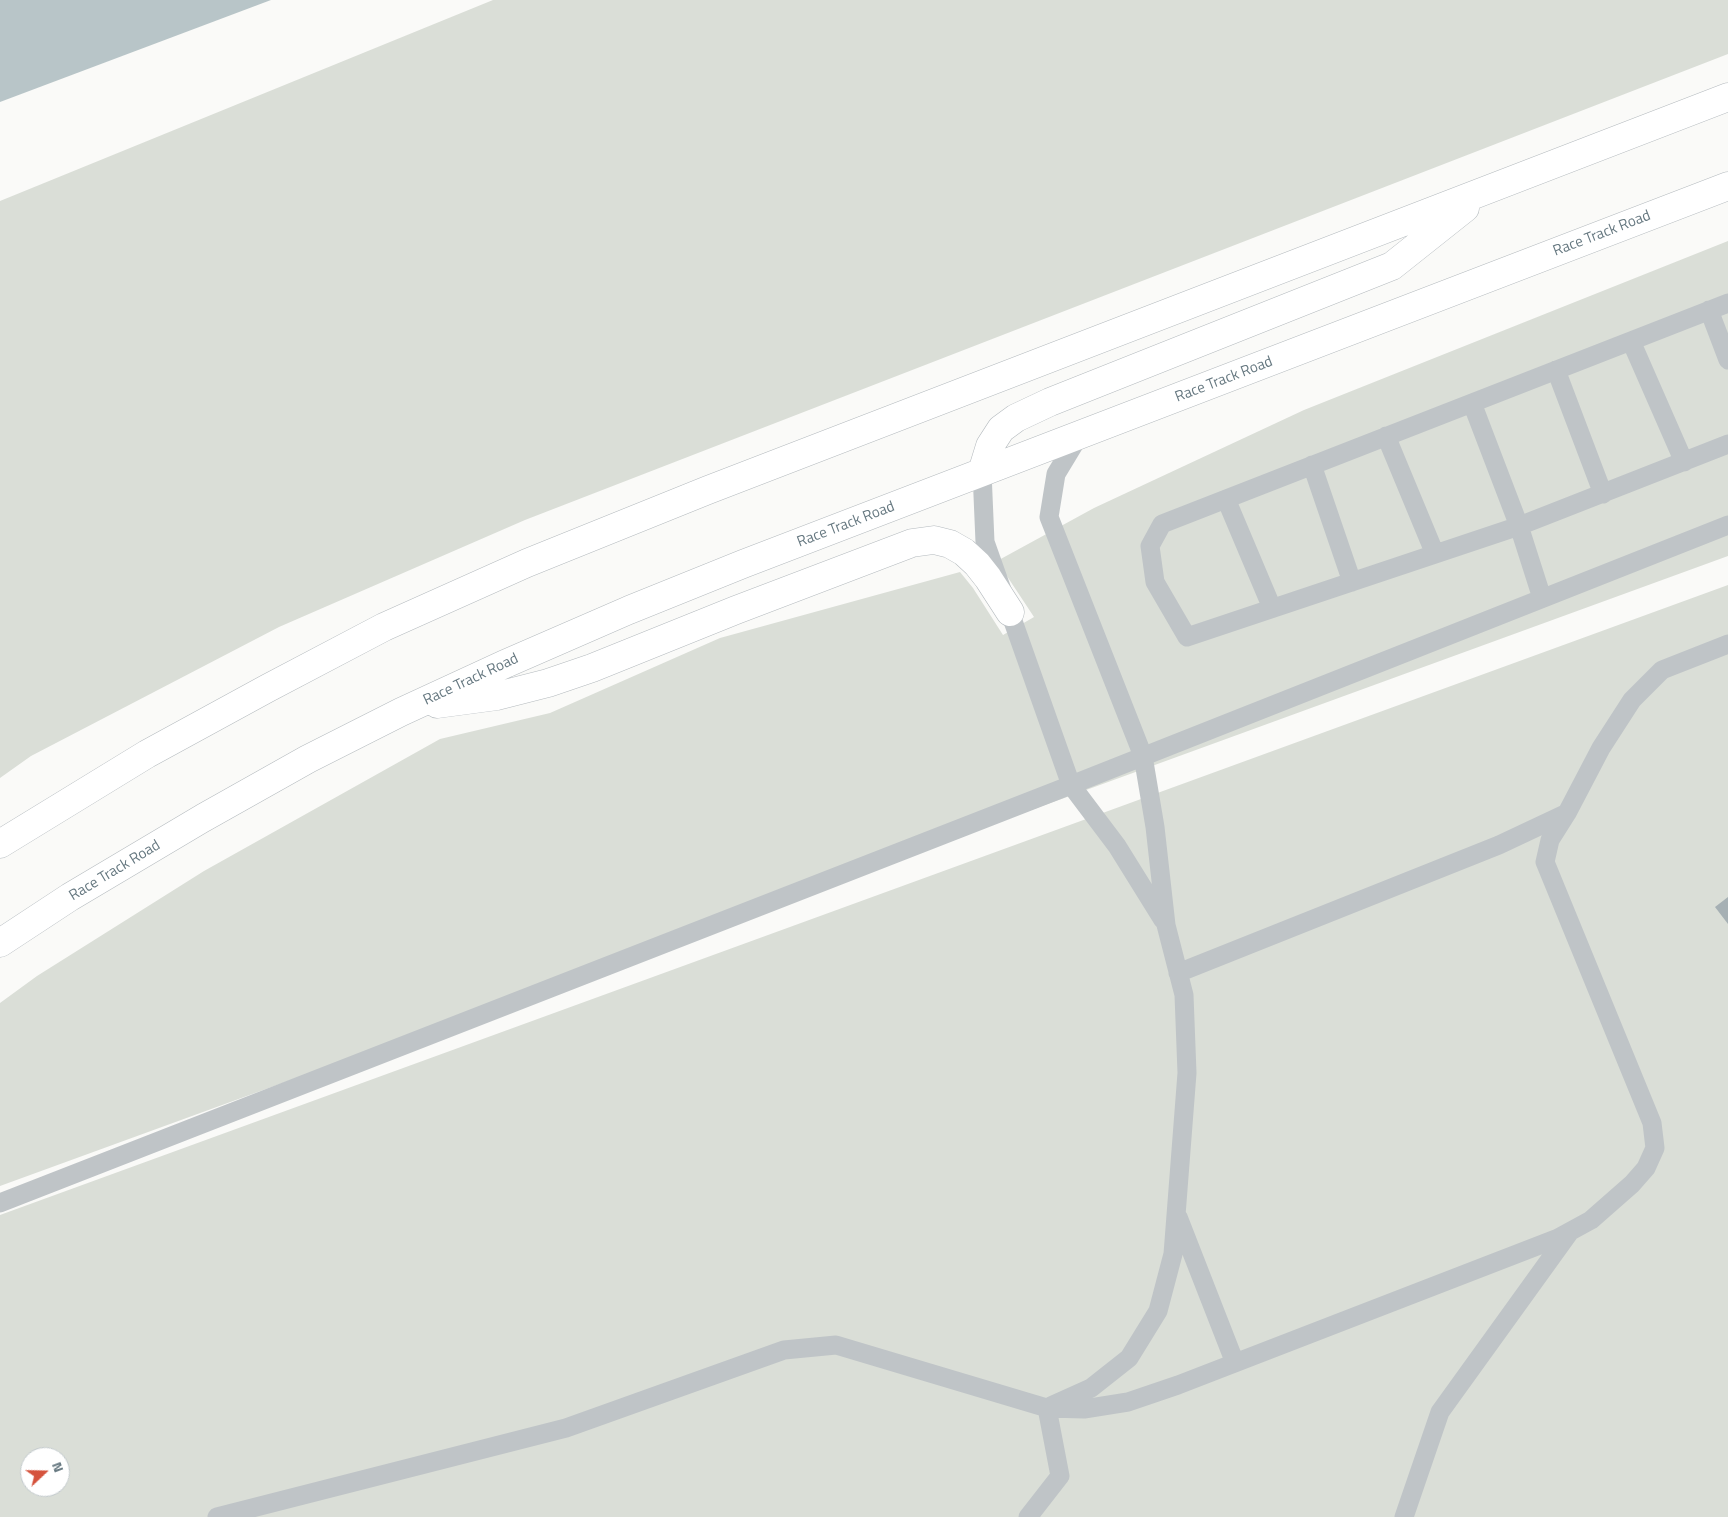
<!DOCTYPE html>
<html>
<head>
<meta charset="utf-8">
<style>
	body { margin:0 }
	#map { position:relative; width:1728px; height:1517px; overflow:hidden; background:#fafaf8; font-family:"Titillium Web",sans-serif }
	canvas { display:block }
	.north { position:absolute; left:20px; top:1447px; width:50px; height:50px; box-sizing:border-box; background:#fff; border:1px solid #c2c9cc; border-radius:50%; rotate:69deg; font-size:14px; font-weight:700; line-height:20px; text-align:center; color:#667880 }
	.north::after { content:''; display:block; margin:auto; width:18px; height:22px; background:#d5533d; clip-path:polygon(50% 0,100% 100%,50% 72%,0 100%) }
</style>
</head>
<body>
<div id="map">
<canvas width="1728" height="1517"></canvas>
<div class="north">N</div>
</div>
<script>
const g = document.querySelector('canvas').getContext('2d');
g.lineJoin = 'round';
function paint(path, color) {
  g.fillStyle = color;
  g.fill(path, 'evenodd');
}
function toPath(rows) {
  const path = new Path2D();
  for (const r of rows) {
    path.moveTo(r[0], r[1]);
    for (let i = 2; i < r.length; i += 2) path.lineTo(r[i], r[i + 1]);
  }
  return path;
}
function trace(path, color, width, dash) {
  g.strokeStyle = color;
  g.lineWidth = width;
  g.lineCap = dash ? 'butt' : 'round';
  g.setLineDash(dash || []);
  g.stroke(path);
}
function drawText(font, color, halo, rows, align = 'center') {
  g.font = font + ' "Titillium Web",sans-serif';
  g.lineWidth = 5;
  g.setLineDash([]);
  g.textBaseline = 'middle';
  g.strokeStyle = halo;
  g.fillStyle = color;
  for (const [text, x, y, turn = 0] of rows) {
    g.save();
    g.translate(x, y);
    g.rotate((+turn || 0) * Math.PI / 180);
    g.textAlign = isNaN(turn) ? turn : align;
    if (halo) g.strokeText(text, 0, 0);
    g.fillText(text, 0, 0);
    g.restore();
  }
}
paint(toPath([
	[493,0,1728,0,1728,54,525,520,279,627,31,756,0,778,0,201],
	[1728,241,1728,556,0,1186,0,1003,37,976,204,871,440,739,550,713,720,638,960,572,973,588,1003,635,1034,617,997,561,1094,508,1304,410],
	[1728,585,1728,1517,0,1517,0,1215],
	[30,1457,60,1457,60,1487,30,1487]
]), '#daded7');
paint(toPath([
	[0,0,271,0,0,102]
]), '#b8c5c8');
paint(toPath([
	[1728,897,1728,924,1715,907]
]), '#a6b0b4');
const secondary = toPath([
	[982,472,990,446,1001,429,1016,418,1050,402,1392,266,1465,208],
	[437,704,497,696,548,683,592,668,736,610,912,543,934,540,950,544,964,552,977,564,988,578,1010,612],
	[0,844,147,754,268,688,384,627,527,563,708,490,1728,97],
	[0,943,70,897,203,818,308,759,401,712,505,664,629,610,743,564,1728,186]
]);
trace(secondary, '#b4babe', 29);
trace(toPath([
	[1709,310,1728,360],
	[1631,341,1684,462],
	[1556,370,1603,494],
	[1472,403,1519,526,1728,444],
	[1386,436,1435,554],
	[1312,465,1352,582],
	[982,472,985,542,1071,785,1117,846,1163,920],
	[1226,499,1272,608],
	[1542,598,1519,526,1187,637,1155,582,1150,546,1162,524,1728,303],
	[1178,973,1499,845,1567,813,1601,748,1632,700,1662,670,1728,644],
	[0,1203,1071,785,1728,525],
	[1178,1217,1235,1363],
	[1051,1406,1091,1388,1129,1358,1158,1311,1173,1254,1187,1073,1184,995,1166,925,1155,827,1143,756,1049,517,1056,474,1079,436],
	[217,1517,566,1428,784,1350,836,1345,1047,1408,1084,1409,1128,1402,1178,1385,1558,1238,1591,1220,1632,1184,1646,1168,1655,1148,1652,1123,1545,862,1550,840,1567,813],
	[1028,1517,1060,1476,1047,1408],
	[1404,1517,1440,1412,1569,1233]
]), '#bfc4c7', 19);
trace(secondary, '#fff', 28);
drawText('15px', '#667880', '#fff', [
	["Race Track Road",1602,234,-21],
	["Race Track Road",1224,380,-21],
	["Race Track Road",846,525,-21],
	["Race Track Road",471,680,-25],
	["Race Track Road",115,871,-31]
]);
</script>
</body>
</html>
